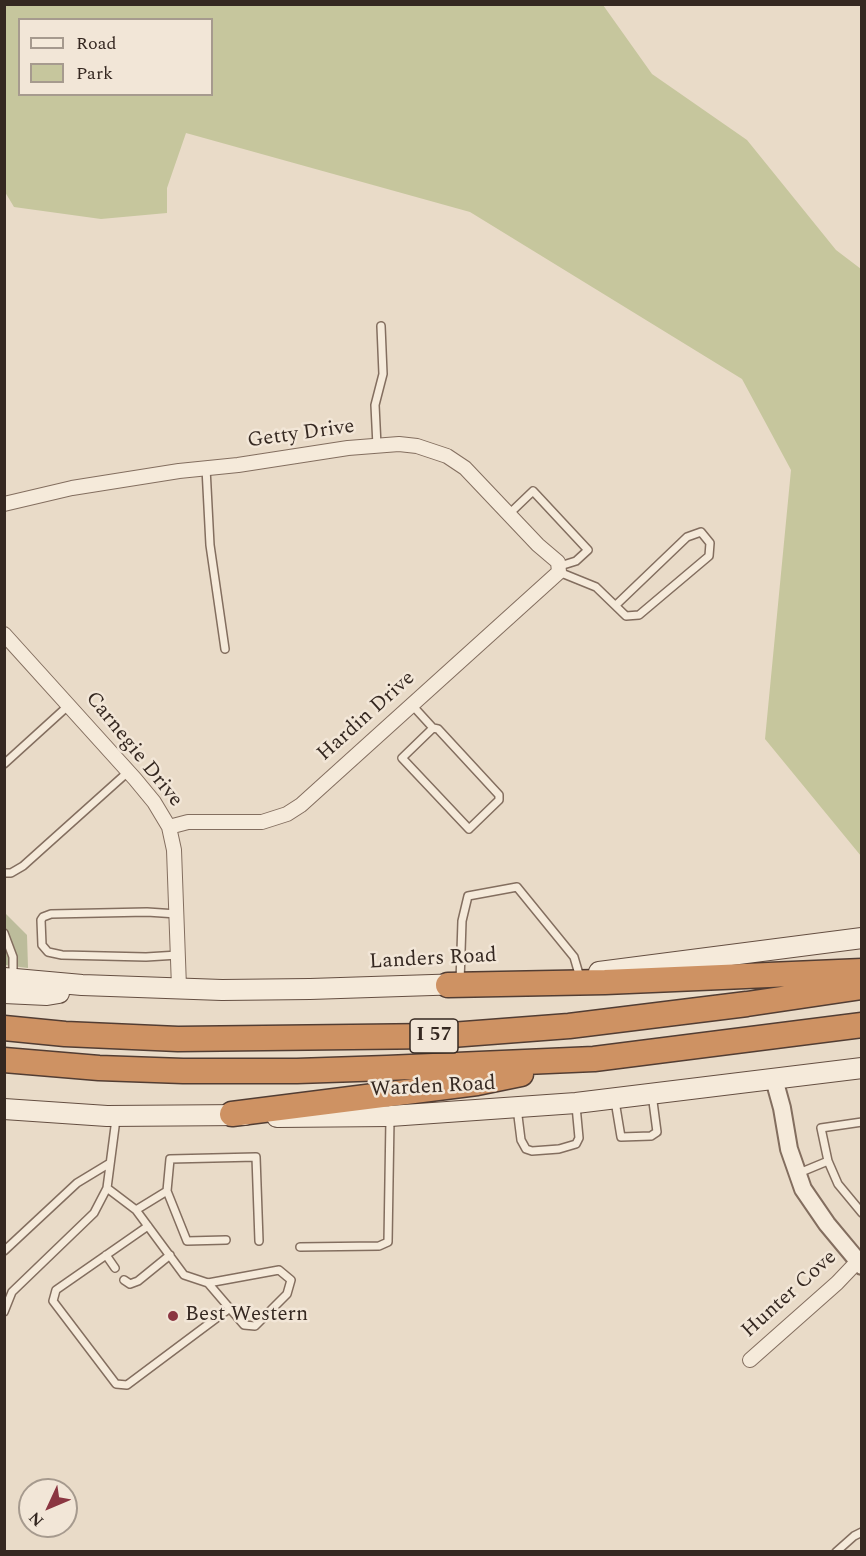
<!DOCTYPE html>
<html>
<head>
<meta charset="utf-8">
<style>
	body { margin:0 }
	#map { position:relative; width:866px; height:1556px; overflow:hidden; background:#e9dbc8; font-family:Spectral,serif }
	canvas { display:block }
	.frame { position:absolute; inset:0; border:6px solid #352821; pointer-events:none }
	.legend { position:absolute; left:18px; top:18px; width:195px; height:78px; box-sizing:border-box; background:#f2e6d7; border:2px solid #a69a8e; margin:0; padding:8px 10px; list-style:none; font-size:18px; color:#352821 }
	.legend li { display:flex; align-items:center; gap:12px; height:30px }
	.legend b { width:30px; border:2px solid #a69a8e }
	.north { position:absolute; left:18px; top:1478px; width:60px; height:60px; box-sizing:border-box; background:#f2e6d7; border:2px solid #a69a8e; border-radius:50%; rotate:226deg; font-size:16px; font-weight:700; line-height:24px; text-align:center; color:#352821 }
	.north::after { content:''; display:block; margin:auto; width:21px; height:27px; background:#8b3641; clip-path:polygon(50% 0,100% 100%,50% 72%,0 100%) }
</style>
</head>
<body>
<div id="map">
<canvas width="866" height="1556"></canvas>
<div class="frame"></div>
<ul class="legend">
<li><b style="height:8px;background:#f5eada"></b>Road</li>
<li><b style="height:16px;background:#c6c69d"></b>Park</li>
</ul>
<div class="north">N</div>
</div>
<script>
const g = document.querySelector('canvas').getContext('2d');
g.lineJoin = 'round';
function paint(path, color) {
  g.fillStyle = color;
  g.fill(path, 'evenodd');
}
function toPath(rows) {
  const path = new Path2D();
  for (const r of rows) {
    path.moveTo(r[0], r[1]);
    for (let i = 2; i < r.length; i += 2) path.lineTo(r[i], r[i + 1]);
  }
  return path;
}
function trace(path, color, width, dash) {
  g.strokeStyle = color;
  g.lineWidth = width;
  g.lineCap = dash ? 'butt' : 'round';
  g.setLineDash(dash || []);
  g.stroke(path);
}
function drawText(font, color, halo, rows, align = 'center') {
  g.font = font + ' Spectral,serif';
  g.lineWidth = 5;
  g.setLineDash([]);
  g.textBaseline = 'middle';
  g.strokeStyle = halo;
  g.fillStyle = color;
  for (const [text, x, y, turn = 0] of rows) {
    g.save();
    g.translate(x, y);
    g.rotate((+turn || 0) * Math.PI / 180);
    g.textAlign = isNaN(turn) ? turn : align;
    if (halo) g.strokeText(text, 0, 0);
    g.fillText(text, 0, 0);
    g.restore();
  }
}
paint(toPath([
	[5,5,603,5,652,74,747,140,836,250,861,269,861,856,765,739,791,470,742,379,470,212,186,133,167,188,167,213,101,219,14,207,5,192],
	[20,20,212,20,212,94,20,94]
]), '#c6c69d');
paint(toPath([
	[4,912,27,935,28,968,5,965]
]), '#bcbc9b');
const service = toPath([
	[377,446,375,405,383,374,381,326],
	[206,468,210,545,225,649],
	[509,514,533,491,588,550,576,561,560,566],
	[559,572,596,587,626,616,639,615,709,556,710,543,701,532,687,537,616,605],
	[412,705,433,728,402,758,469,829,499,800,499,795,438,729,433,728],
	[4,764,69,705],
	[4,873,11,873,23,866,129,771],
	[177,914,147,912,51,914,43,917,41,920,42,945,48,952,62,955,146,957,178,955],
	[4,933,13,957,13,976],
	[460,982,462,921,468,896,517,887,574,957,579,974],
	[615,1101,621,1137,651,1136,657,1132,652,1094],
	[517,1108,521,1140,526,1149,532,1151,559,1149,576,1144,579,1138,576,1106],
	[828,1161,821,1128,862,1122],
	[799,1173,828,1161,838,1184,862,1213],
	[107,1188,136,1210,184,1275,208,1283,279,1270,291,1280,287,1294,255,1326,244,1325,208,1283],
	[167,1191,187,1241,226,1240],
	[136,1210,167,1191,170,1159,256,1157,259,1241],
	[148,1226,56,1290,53,1301,116,1384,127,1385,230,1308],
	[300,1247,379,1246,388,1242,390,1119],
	[4,1251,77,1183,110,1163],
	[106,1255,115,1268],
	[124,1280,130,1284,138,1281,170,1255],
	[4,1312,12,1292,94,1213,107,1188,116,1119],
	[836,1552,854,1536,862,1532]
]);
const minor = toPath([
	[4,504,72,488,179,471,238,465,348,448,399,444,417,446,447,456,465,468,538,545,558,562,559,572,301,805,287,814,262,822,188,822,169,827],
	[4,634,135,779,154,802,169,827,174,850,179,987],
	[750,1360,837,1283,857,1262]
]);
const tertiary = toPath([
	[774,1079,782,1108,789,1149,803,1189,827,1224,862,1266]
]);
const secondary = toPath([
	[599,972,862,938],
	[4,978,82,985,222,990,310,989,463,984],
	[4,993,47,995,59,993],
	[4,1109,107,1116,245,1115],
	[277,1117,390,1116,576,1103,862,1068]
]);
const motorway = toPath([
	[448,985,605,982,862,971],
	[4,1028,65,1034,178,1039,438,1036,569,1026,747,1004,862,987],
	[4,1060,99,1068,183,1071,297,1071,387,1068,594,1059,862,1025],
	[232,1114,477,1083,521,1074]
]);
trace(service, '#836e5f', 10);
trace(minor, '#836e5f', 16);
trace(tertiary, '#836e5f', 20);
trace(secondary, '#654f42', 22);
trace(motorway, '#523d33', 27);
trace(service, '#f5eada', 7);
trace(minor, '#f5eada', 14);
trace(tertiary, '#f5eada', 16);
trace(secondary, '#f5eada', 20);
trace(motorway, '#ce9263', 24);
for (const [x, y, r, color] of [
	[173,1316,6,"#8b3641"]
]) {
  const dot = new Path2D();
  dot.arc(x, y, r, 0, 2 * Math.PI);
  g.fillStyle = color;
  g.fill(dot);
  trace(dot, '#f2e6d7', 2);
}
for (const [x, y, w] of [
	[434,1036,48]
]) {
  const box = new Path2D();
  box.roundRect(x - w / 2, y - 17, w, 34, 4.5);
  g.fillStyle = '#f2e6d7';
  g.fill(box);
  trace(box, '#352821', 1.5);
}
drawText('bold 20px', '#352821', null, [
	["I 57",434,1036]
]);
drawText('21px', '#352821', '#f2e6d7', [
	["Getty Drive",301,435,-8],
	["Hardin Drive",367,717,-42],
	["Carnegie Drive",133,750,51],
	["Landers Road",433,960,-3],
	["Warden Road",433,1088,-3],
	["Hunter Cove",790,1295,-42]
]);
drawText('21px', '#352821', '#f2e6d7', [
	["Best Western",185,1316]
], 'left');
</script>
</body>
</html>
